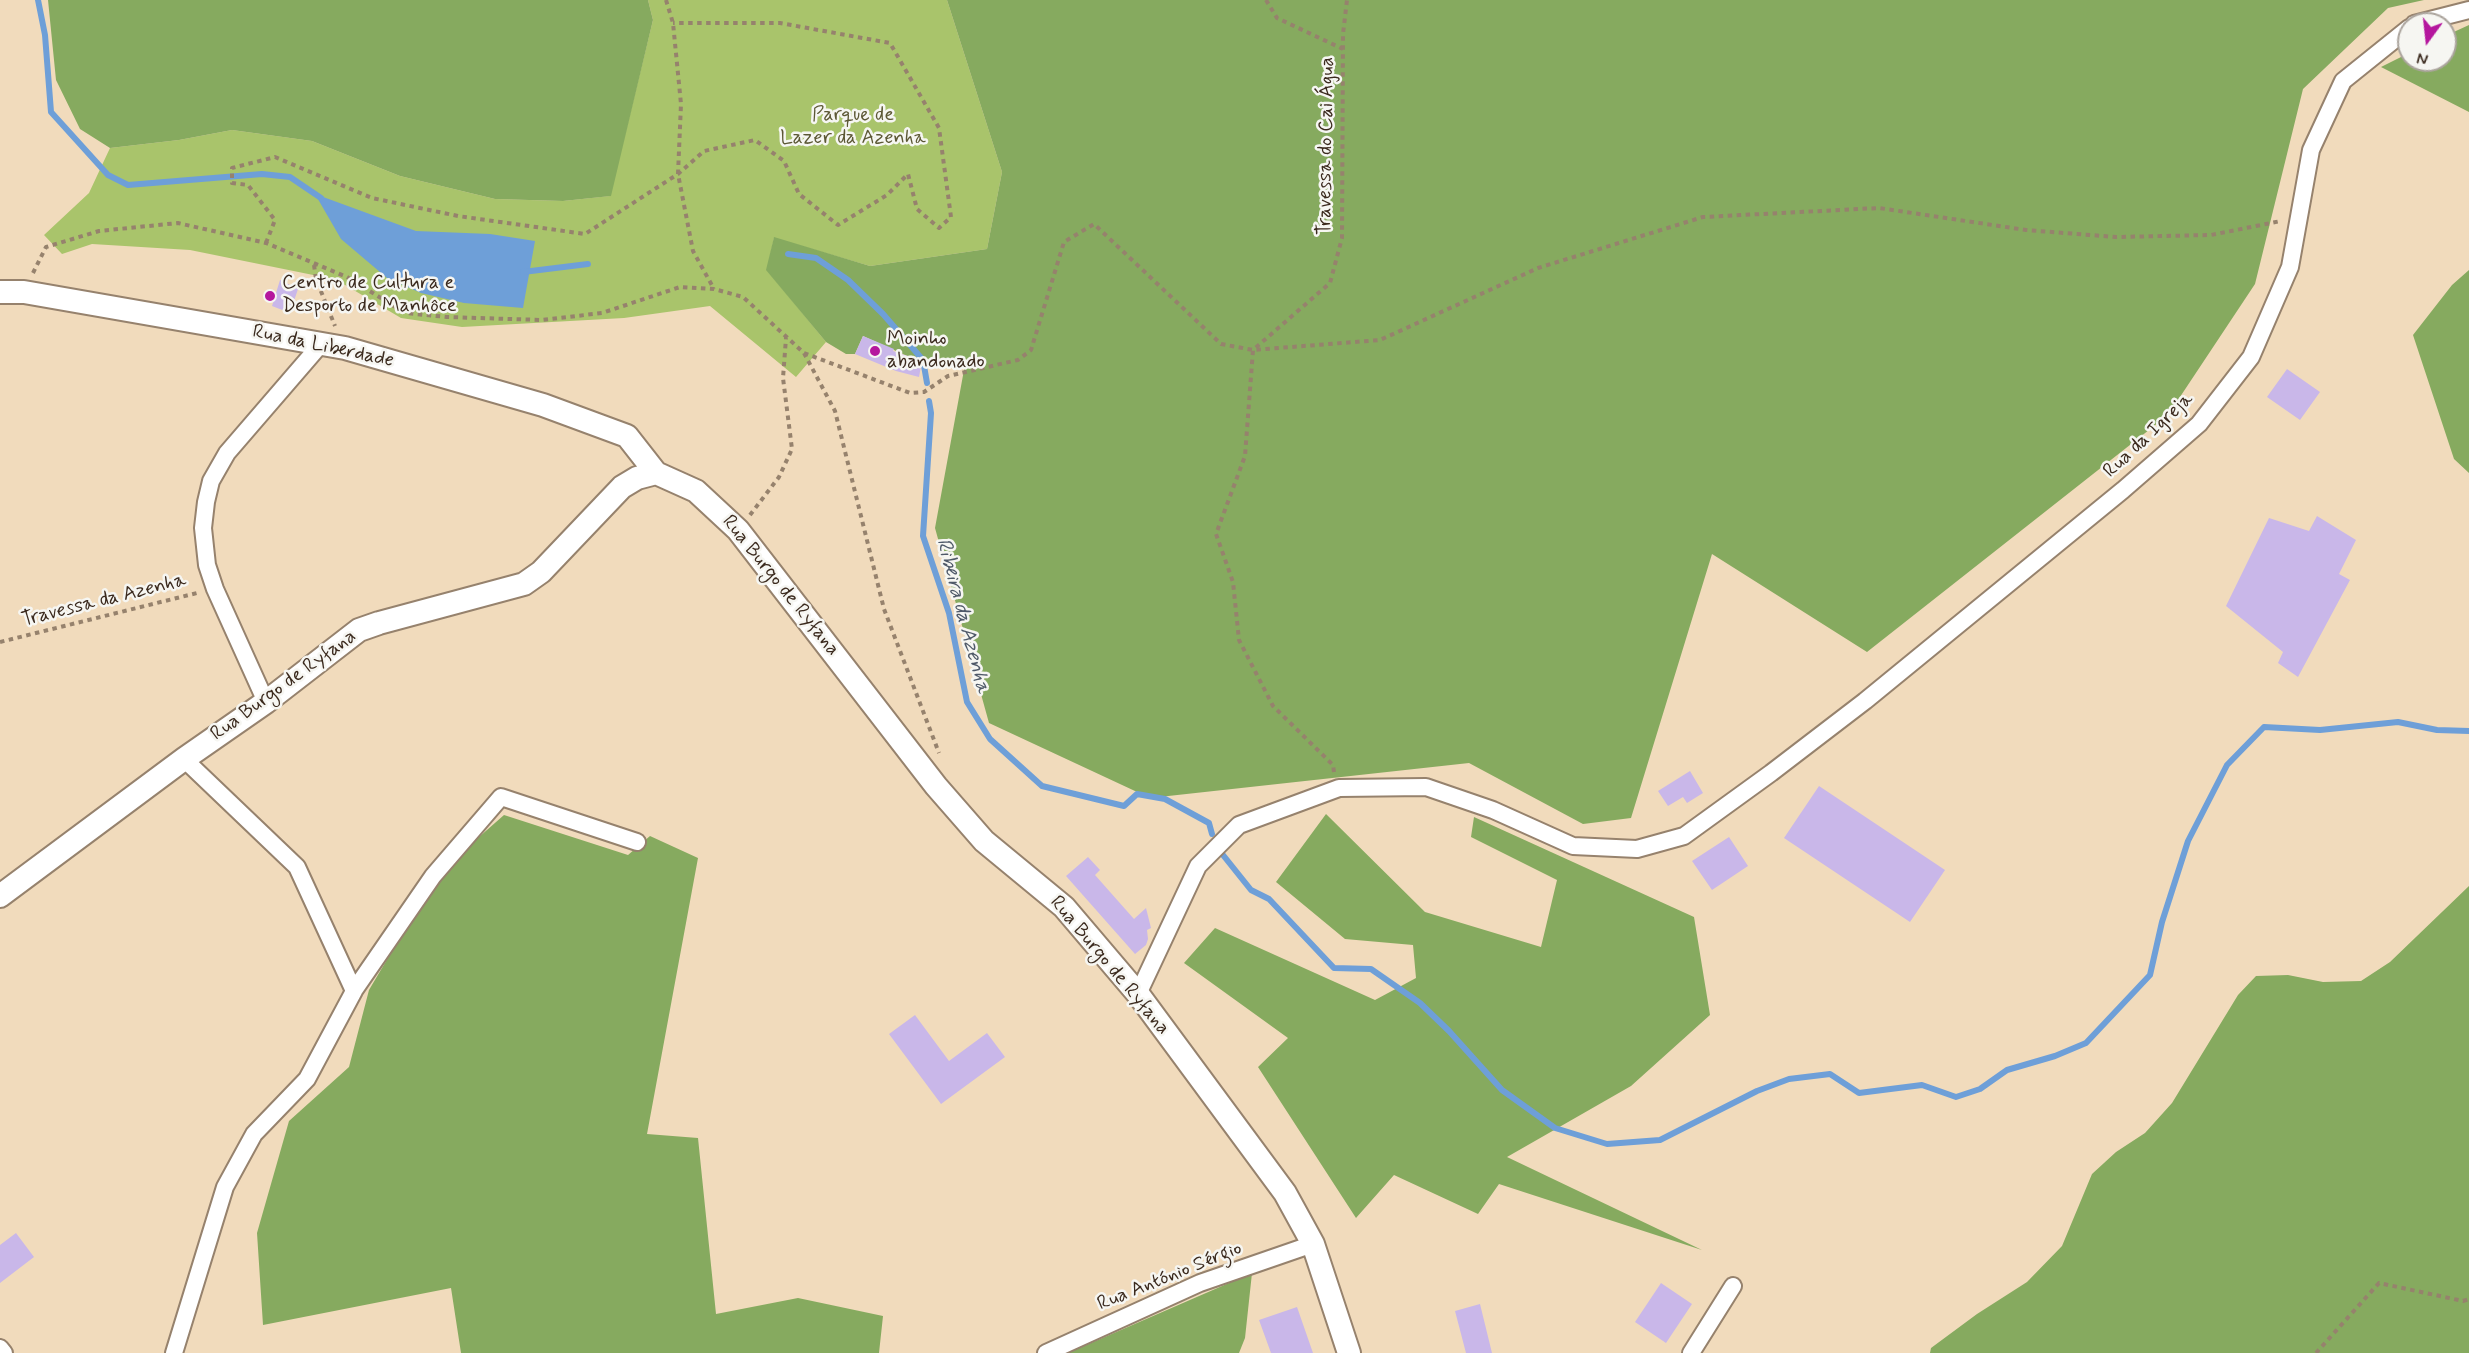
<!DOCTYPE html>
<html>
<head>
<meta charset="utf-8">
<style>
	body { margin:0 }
	#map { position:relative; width:2469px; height:1353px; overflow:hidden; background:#f1dbbc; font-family:Mynerve,sans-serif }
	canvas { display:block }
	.north { position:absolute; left:2397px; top:12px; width:60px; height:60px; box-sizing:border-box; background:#f6f6f2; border:2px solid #aba49d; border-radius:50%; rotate:195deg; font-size:16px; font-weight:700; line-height:24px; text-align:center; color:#3b2a1e }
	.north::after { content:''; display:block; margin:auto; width:21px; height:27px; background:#b5179e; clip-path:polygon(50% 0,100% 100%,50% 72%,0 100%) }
</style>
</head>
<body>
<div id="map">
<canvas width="2469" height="1353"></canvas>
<div class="north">N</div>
</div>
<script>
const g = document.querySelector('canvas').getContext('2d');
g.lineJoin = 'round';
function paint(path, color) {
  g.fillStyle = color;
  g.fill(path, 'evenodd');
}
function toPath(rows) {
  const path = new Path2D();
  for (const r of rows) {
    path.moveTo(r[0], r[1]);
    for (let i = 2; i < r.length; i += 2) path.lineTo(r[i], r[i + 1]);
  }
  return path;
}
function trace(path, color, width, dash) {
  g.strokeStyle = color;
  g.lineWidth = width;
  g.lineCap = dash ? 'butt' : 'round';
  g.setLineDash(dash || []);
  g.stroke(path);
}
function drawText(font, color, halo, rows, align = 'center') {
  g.font = font + ' Mynerve,sans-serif';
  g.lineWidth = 5;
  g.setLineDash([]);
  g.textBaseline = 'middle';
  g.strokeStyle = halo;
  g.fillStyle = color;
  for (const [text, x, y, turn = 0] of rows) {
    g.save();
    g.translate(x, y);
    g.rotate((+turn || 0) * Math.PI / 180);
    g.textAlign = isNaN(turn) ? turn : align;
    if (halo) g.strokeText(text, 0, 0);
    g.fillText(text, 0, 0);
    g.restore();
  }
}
paint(toPath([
	[648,0,947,0,1002,172,987,249,870,266,774,238,767,270,826,342,796,377,710,306,624,318,462,327,401,318,340,282,328,278,190,250,92,244,62,254,44,235,89,193,110,148,179,140,232,130,312,141,400,176,495,199,563,201,610,196,653,20]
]), '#a9c46b');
paint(toPath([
	[48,0,648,0,653,20,611,196,563,201,495,199,400,176,312,141,232,130,179,140,110,148,80,129,56,80],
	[947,0,2424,0,2388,8,2303,89,2255,284,2168,415,1867,652,1712,554,1631,818,1583,824,1469,763,1150,798,989,723,935,528,966,359,950,359,934,365,905,355,863,336,855,354,846,354,826,342,766,270,774,237,870,266,987,249,1002,172],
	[2469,25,2469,112,2381,67,2409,53,2409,60,2445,60,2445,36],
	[2469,270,2469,473,2454,459,2413,335,2452,285],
	[1326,814,1425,912,1541,947,1557,880,1471,837,1474,817,1694,917,1710,1015,1631,1086,1507,1157,1702,1250,1499,1184,1478,1214,1394,1175,1356,1218,1258,1067,1288,1038,1184,963,1215,928,1375,1000,1416,978,1413,945,1345,939,1276,882],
	[504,815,628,855,650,836,698,858,647,1134,698,1138,716,1314,798,1298,883,1316,879,1353,461,1353,451,1288,263,1325,257,1233,289,1121,349,1067,369,990,411,919,462,852],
	[2469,886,2469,1353,1930,1353,1931,1348,1977,1314,2027,1282,2062,1246,2092,1174,2116,1152,2145,1133,2172,1103,2238,995,2256,976,2288,975,2323,982,2361,981,2390,962],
	[1252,1273,1245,1338,1239,1353,1068,1353]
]), '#86aa5f');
paint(toPath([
	[315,194,416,231,490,234,535,241,523,308,464,303,421,293,387,278,341,239]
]), '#6e9fd8');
trace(toPath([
	[38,0,45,35,51,112,108,175,128,185,262,174,290,177,321,198],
	[788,254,816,258,848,280,883,314,923,360,927,383],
	[523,272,588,264],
	[929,401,931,413,923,536,949,613,967,702,990,739,1042,786,1124,806,1137,794,1165,799,1209,823,1212,834],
	[1223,855,1251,890,1269,899,1334,968,1371,969,1420,1003,1449,1031,1502,1090,1555,1128,1607,1144,1660,1140,1757,1091,1789,1079,1830,1074,1859,1093,1922,1085,1956,1097,1980,1089,2007,1070,2055,1056,2086,1043,2150,975,2162,922,2188,841,2227,765,2264,727,2320,730,2398,722,2437,730,2469,731]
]), '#6e9fd8', 6);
paint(toPath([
	[280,280,298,289,290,313,272,306],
	[863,336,894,349,893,351,922,361,919,377,896,371,855,354],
	[2287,369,2320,392,2300,420,2267,397],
	[2317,516,2356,540,2339,574,2350,580,2298,677,2278,663,2283,652,2226,606,2269,518,2309,531],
	[1690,771,1703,793,1687,803,1683,797,1668,806,1658,791],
	[1819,786,1945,870,1910,922,1784,838],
	[1729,837,1748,866,1712,890,1692,861],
	[1088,857,1100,870,1095,875,1134,919,1146,908,1151,928,1147,930,1148,939,1146,945,1135,954,1066,876],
	[915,1015,949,1061,987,1033,1005,1057,941,1104,889,1034],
	[16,1233,34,1257,0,1283,0,1245],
	[1661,1283,1692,1304,1666,1343,1635,1322],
	[1480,1304,1492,1353,1466,1353,1455,1311],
	[1297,1307,1313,1353,1271,1353,1259,1320]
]), '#c9b7e9');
const street = toPath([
	[2414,24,2469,10],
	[266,702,215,589,207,565,203,528,206,502,211,481,227,453,321,344],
	[353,992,433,876,501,797,637,842],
	[1138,994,1198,866,1239,825,1339,788,1426,787,1493,810,1573,846,1637,849,1684,836,1771,773,1865,701,2123,490,2199,424,2251,357,2290,267,2311,150,2343,81,2409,28],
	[0,1348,4,1353],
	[174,1353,225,1187,254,1134,307,1079,354,991,297,867,184,759],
	[1046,1353,1200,1283,1313,1244],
	[1691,1353,1733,1286]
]);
const secondary = toPath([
	[0,292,24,292,345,348,543,405,627,436,656,473],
	[0,896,184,759,266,702,359,630,379,623,524,584,541,572,622,487,637,478,656,473,696,491,738,530,936,786,984,841,1064,907,1138,994,1285,1193,1313,1244,1349,1353]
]);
trace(street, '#96826d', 20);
trace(secondary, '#96826d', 26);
trace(toPath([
	[666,0,673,23,681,104,678,174,693,251,714,289],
	[1266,0,1277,18,1343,49],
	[266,243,275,220,248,185,232,183,232,168,275,157,372,198,458,216,585,234,678,174,704,151,755,140,784,161,799,194,838,225,887,195,908,174,917,209,939,228,951,217,939,128,890,43,780,23,673,23],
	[314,265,316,279,335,326],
	[33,273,46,247,99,231,178,223,266,243,347,277,405,313,447,317,542,320,602,313,680,287,714,289,743,297,804,353,835,411,884,609,939,753],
	[804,353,910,393,924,392,948,376,1018,360,1031,350,1064,242,1094,224,1221,344,1253,350,1380,340,1538,268,1703,217,1879,208,2026,230,2116,237,2211,235,2281,221],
	[750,515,779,477,792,449,783,378,786,338],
	[0,642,197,593],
	[1334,772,1333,765,1273,706,1239,640,1233,582,1216,534,1245,456,1253,350,1330,283,1342,238,1343,34,1347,0],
	[2316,1353,2379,1283,2463,1301,2469,1299]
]), '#96826d', 4, [4.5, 4.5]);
trace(street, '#fff', 16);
trace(secondary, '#fff', 22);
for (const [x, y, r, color] of [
	[270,296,6,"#b5179e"],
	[875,351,6,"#b5179e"]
]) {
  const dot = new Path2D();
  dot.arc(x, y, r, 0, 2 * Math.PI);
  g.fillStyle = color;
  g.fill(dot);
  trace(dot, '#f6f6f2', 2);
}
drawText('20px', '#5c5835', '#f6f6f2', [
	["Parque de",853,116],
	["Lazer da Azenha",853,139]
]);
drawText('20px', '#3b2a1e', '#f6f6f2', [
	["Travessa do Cai Água",1327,146,-89],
	["Rua da Liberdade",323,347,12],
	["Rua da Igreja",2149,436,-43],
	["Rua Burgo de Ryfana",780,586,51],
	["Travessa da Azenha",104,601,-14],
	["Rua Burgo de Ryfana",284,686,-36],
	["Rua Burgo de Ryfana",1109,966,50],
	["Rua António Sérgio",1170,1277,-22]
]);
drawText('20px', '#3b2a1e', '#f6f6f2', [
	["Centro de Cultura e",282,284],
	["Desporto de Manhôce",282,307],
	["Moinho",887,340],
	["abandonado",887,363]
], 'left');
drawText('italic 21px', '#4f5968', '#f6f6f2', [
	["Ribeira da Azenha",962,616,75]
]);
</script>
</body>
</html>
